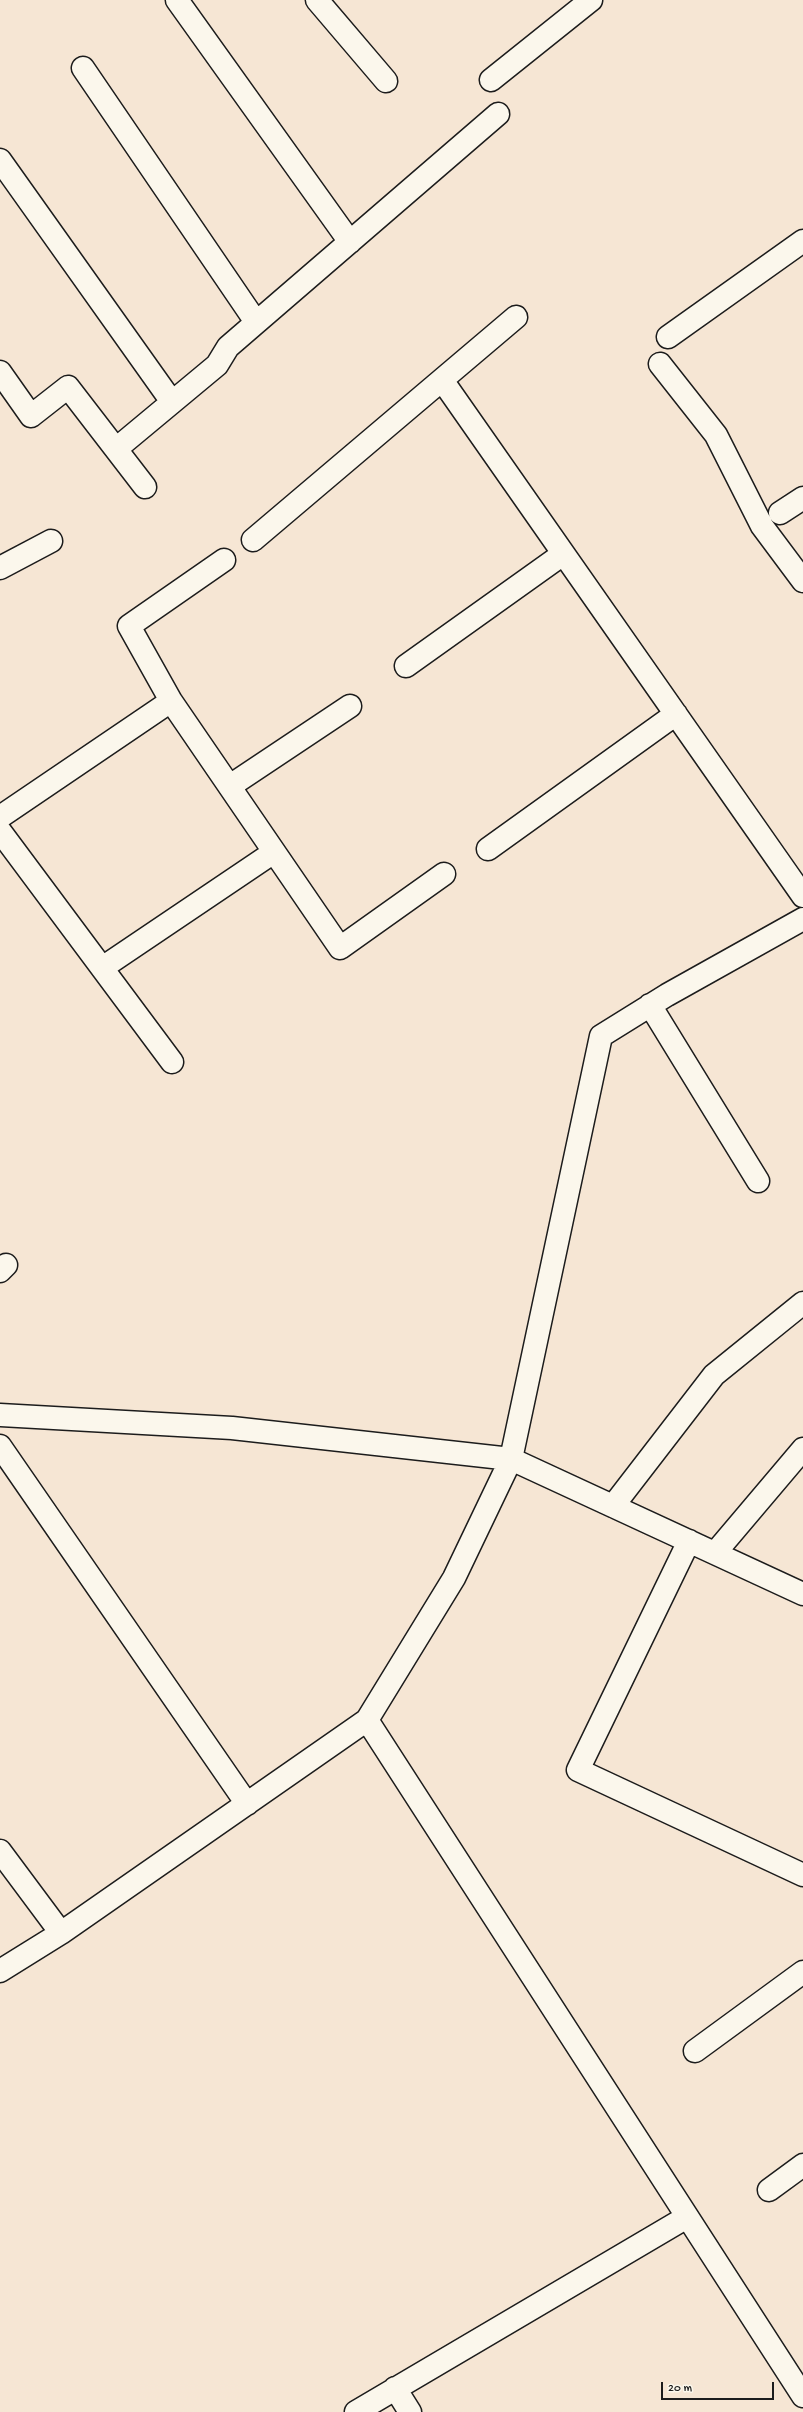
<!DOCTYPE html>
<html>
<head>
<meta charset="utf-8">
<style>
	body { margin:0 }
	#map { position:relative; width:803px; height:2412px; overflow:hidden; background:#f6e6d4; font-family:"Gochi Hand",sans-serif }
	canvas { display:block }
	.scale { position:absolute; left:661px; top:2382px; width:113px; height:18px; box-sizing:border-box; border:2px solid #1c1c1c; border-top:0; padding-left:5px; font-size:12px; line-height:14px; white-space:nowrap; color:#1c1c1c; -webkit-text-stroke:3px #fbf7ec; paint-order:stroke }
</style>
</head>
<body>
<div id="map">
<canvas width="803" height="2412"></canvas>
<div class="scale">20 m</div>
</div>
<script>
const g = document.querySelector('canvas').getContext('2d');
g.lineJoin = 'round';
function toPath(rows) {
  const path = new Path2D();
  for (const r of rows) {
    path.moveTo(r[0], r[1]);
    for (let i = 2; i < r.length; i += 2) path.lineTo(r[i], r[i + 1]);
  }
  return path;
}
function trace(path, color, width, dash) {
  g.strokeStyle = color;
  g.lineWidth = width;
  g.lineCap = dash ? 'butt' : 'round';
  g.setLineDash(dash || []);
  g.stroke(path);
}
const minor = toPath([
	[177,0,350,242],
	[317,0,386,81],
	[83,68,256,322],
	[491,80,591,0],
	[0,160,172,402],
	[668,337,803,241],
	[660,364,716,435,762,526,803,581],
	[0,372,31,416,68,387,145,487],
	[442,380,803,896],
	[116,449,217,365,228,347,498,114],
	[780,513,803,498],
	[253,540,516,317],
	[224,560,129,626,171,701,340,948,444,874],
	[0,568,51,541],
	[406,666,563,554],
	[230,786,350,706],
	[0,817,171,701],
	[0,831,172,1062],
	[488,849,676,714],
	[102,968,274,852],
	[650,1005,758,1181],
	[0,1271,6,1265],
	[0,1415,232,1428,511,1459,803,1594],
	[0,1446,247,1804],
	[613,1506,714,1375,803,1303],
	[689,1541,578,1770,803,1875],
	[715,1553,803,1449],
	[367,1720,803,2396],
	[0,1851,61,1933],
	[0,1971,61,1933,367,1720,454,1578,511,1459,601,1036,667,995,803,919],
	[695,2051,803,1972],
	[769,2190,803,2165],
	[395,2388,410,2412],
	[356,2412,687,2217]
]);
trace(minor, '#1c1c1c', 25);
trace(minor, '#fbf7ec', 22);
</script>
</body>
</html>
